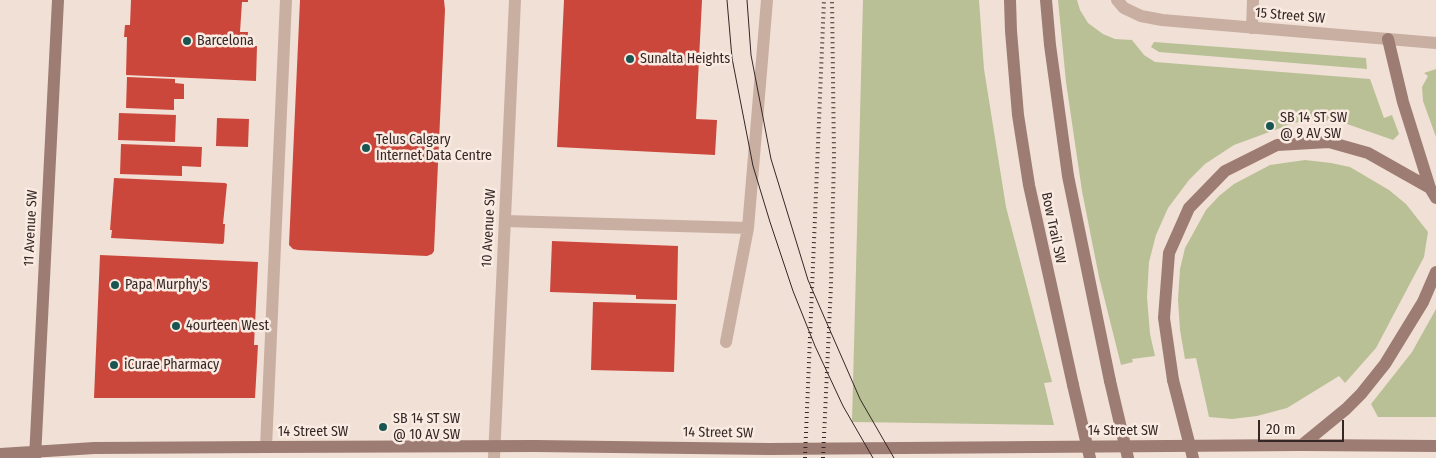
<!DOCTYPE html>
<html>
<head>
<meta charset="utf-8">
<style>
	body { margin:0 }
	#map { position:relative; width:1436px; height:458px; overflow:hidden; background:#f1e0d6; font-family:"Fira Sans Condensed",sans-serif }
	canvas { display:block }
	.scale { position:absolute; left:1258px; top:420px; width:86px; height:22px; box-sizing:border-box; border:2px solid #342725; border-top:0; padding-left:6px; font-size:15px; line-height:18px; white-space:nowrap; color:#342725; -webkit-text-stroke:4px #f9ebe2; paint-order:stroke }
</style>
</head>
<body>
<div id="map">
<canvas width="1436" height="458"></canvas>
<div class="scale">20 m</div>
</div>
<script>
const g = document.querySelector('canvas').getContext('2d');
g.lineJoin = 'round';
function paint(path, color) {
  g.fillStyle = color;
  g.fill(path, 'evenodd');
}
function toPath(rows) {
  const path = new Path2D();
  for (const r of rows) {
    path.moveTo(r[0], r[1]);
    for (let i = 2; i < r.length; i += 2) path.lineTo(r[i], r[i + 1]);
  }
  return path;
}
function trace(path, color, width, dash) {
  g.strokeStyle = color;
  g.lineWidth = width;
  g.lineCap = dash ? 'butt' : 'round';
  g.setLineDash(dash || []);
  g.stroke(path);
}
function drawText(font, color, halo, rows, align = 'center') {
  g.font = font + ' "Fira Sans Condensed",sans-serif';
  g.lineWidth = 5;
  g.setLineDash([]);
  g.textBaseline = 'middle';
  g.strokeStyle = halo;
  g.fillStyle = color;
  for (const [text, x, y, turn = 0] of rows) {
    g.save();
    g.translate(x, y);
    g.rotate((+turn || 0) * Math.PI / 180);
    g.textAlign = isNaN(turn) ? turn : align;
    if (halo) g.strokeText(text, 0, 0);
    g.fillText(text, 0, 0);
    g.restore();
  }
}
paint(toPath([
	[863,0,979,0,984,69,1006,207,1052,382,1044,383,1054,425,852,422],
	[1058,0,1077,0,1080,10,1088,23,1103,34,1115,39,1132,40,1144,55,1155,62,1370,79,1384,118,1392,115,1399,134,1393,140,1347,124,1313,119,1294,123,1234,145,1205,164,1189,180,1168,208,1156,235,1149,262,1147,297,1150,334,1155,356,1132,359,1133,362,1121,365,1099,277,1082,191,1066,82],
	[1154,42,1366,58,1367,69,1159,52,1151,47],
	[1436,69,1436,137,1423,101,1422,87,1428,76,1424,73],
	[1305,160,1331,163,1350,167,1389,190,1406,204,1428,232,1424,257,1376,348,1345,383,1339,376,1287,408,1257,416,1232,419,1209,417,1196,358,1185,359,1180,330,1178,300,1180,269,1185,248,1206,210,1219,196,1234,184,1270,165],
	[1436,309,1436,417,1378,417,1371,404,1412,352]
]), '#b9c096');
paint(toPath([
	[131,0,248,0,248,2,242,2,240,32,248,32,247,46,257,46,256,81,126,75,127,37,124,37,125,25,130,25],
	[300,0,444,0,445,10,434,251,432,254,427,256,298,250,293,249,289,245],
	[564,0,702,0,696,119,717,120,715,155,557,147],
	[127,77,175,79,175,83,184,84,184,99,174,99,174,110,126,108],
	[119,113,176,115,175,142,118,140],
	[217,118,249,119,248,147,216,146],
	[121,144,202,147,201,167,182,166,182,176,120,174],
	[114,178,225,183,227,184,223,224,225,224,224,242,223,244,111,238,112,230,110,230],
	[552,241,678,246,677,300,636,299,636,295,550,292],
	[100,255,258,262,254,345,258,345,255,398,94,398],
	[593,302,676,304,674,372,591,370]
]), '#cb473b');
trace(toPath([
	[1252,28,1253,0],
	[505,221,748,228],
	[726,342,748,228,767,0],
	[266,447,286,0]
]), '#c9aea2', 12);
trace(toPath([
	[1117,0,1124,8,1141,16,1162,20,1436,43]
]), '#c9aea2', 12);
trace(toPath([
	[494,458,515,0]
]), '#c9aea2', 12);
trace(toPath([
	[1010,0,1011,31,1018,115,1029,185,1073,385],
	[1046,0,1050,45,1068,176,1110,381],
	[1388,39,1403,102,1430,188,1436,198],
	[1173,380,1164,318,1169,253,1189,208,1225,171,1277,145,1329,142,1368,153,1430,188],
	[1302,445,1346,409,1361,394,1385,364,1423,302,1436,272],
	[0,454,94,448,266,447,535,446,769,449,1302,445,1436,446],
	[35,458,58,0]
]), '#9d7c73', 12);
trace(toPath([
	[727,0,732,58,753,166,770,222,793,291,815,346,843,406,873,458],
	[747,0,751,55,771,159,808,280,860,399,894,458]
]), '#342725', 1);
trace(toPath([
	[805,458,824,0],
	[823,458,831,285,834,156,832,0]
]), '#342725', 4, [1, 4]);
trace(toPath([
	[1173,380,1193,458],
	[1110,381,1128,458],
	[1073,385,1090,458]
]), '#9d7c73', 12);
for (const [x, y, r, color] of [
	[187,41,5,"#195651"],
	[630,59,5,"#195651"],
	[1270,126,5,"#195651"],
	[366,148,5,"#195651"],
	[115,285,5,"#195651"],
	[176,326,5,"#195651"],
	[114,365,5,"#195651"],
	[383,427,5,"#195651"]
]) {
  const dot = new Path2D();
  dot.arc(x, y, r, 0, 2 * Math.PI);
  g.fillStyle = color;
  g.fill(dot);
  trace(dot, '#f9ebe2', 2);
}
drawText('14px', '#342725', '#f9ebe2', [
	["15 Street SW",1290,16,5],
	["11 Avenue SW",31,228,-87],
	["10 Avenue SW",489,228,-87],
	["Bow Trail SW",1053,228,78],
	["14 Street SW",1123,431],
	["14 Street SW",313,432],
	["14 Street SW",718,433,1]
]);
drawText('14px', '#342725', '#f9ebe2', [
	["Barcelona",197,41],
	["Sunalta Heights",640,59],
	["SB 14 ST SW",1280,118],
	["@ 9 AV SW",1280,134],
	["Telus Calgary",376,140],
	["Internet Data Centre",376,156],
	["Papa Murphy's",125,285],
	["4ourteen West",186,326],
	["iCurae Pharmacy",124,365],
	["SB 14 ST SW",393,419],
	["@ 10 AV SW",393,435]
], 'left');
</script>
</body>
</html>
